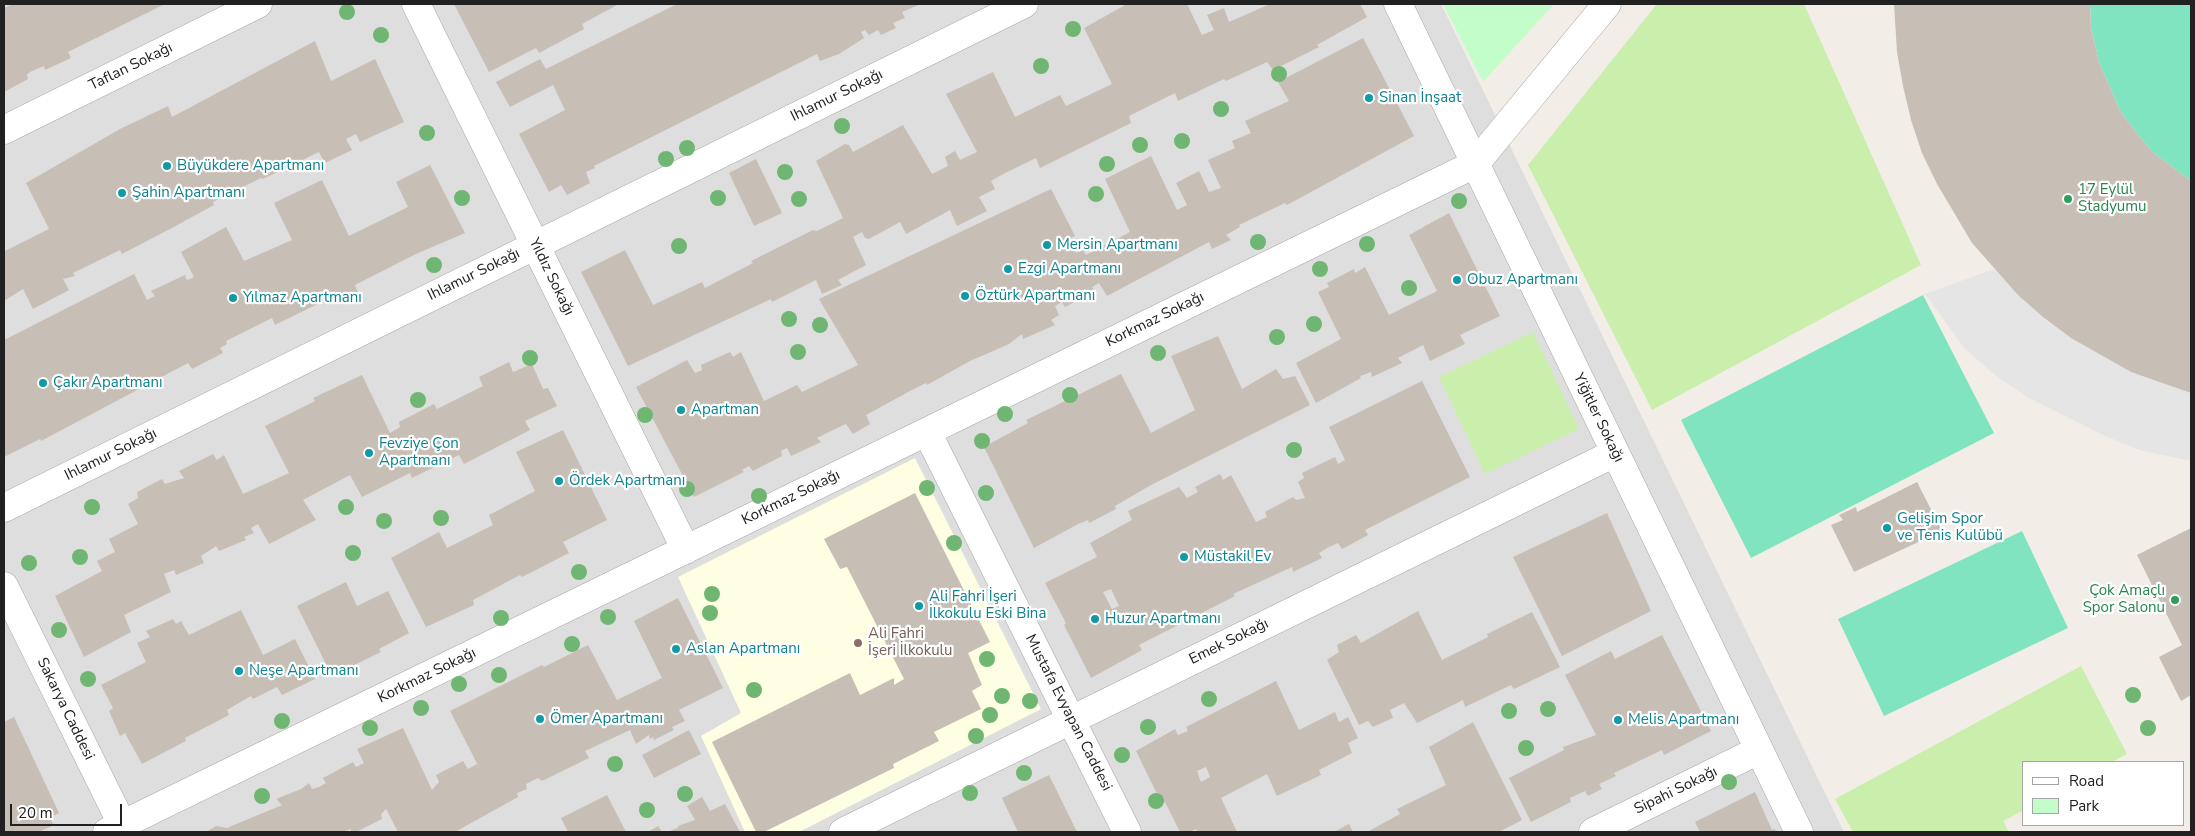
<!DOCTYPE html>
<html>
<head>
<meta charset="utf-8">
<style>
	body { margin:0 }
	#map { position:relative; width:2195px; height:836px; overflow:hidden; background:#f2eee7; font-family:"Nunito Sans",sans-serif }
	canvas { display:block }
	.frame { position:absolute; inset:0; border:5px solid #212121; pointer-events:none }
	.legend { position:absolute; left:2022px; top:761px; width:162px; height:65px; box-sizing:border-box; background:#fff; border:1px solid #a6a6a6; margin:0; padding:6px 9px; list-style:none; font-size:15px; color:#212121 }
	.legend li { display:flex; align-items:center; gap:10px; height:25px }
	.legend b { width:25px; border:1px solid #a6a6a6 }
	.scale { position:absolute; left:10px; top:804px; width:112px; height:22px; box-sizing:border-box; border:2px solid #212121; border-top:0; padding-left:6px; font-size:15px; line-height:18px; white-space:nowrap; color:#212121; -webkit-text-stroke:4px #fff; paint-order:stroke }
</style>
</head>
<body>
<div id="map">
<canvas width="2195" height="836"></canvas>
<div class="frame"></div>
<ul class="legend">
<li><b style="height:6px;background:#fff"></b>Road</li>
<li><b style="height:14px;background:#c3fdc9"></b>Park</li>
</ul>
<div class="scale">20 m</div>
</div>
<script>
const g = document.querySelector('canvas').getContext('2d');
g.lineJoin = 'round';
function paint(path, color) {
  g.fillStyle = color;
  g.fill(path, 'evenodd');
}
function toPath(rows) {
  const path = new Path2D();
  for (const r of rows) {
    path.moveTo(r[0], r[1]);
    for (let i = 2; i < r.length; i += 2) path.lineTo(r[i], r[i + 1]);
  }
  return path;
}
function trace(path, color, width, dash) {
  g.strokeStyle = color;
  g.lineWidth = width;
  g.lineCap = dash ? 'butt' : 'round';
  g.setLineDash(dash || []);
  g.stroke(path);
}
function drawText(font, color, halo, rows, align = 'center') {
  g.font = font + ' "Nunito Sans",sans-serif';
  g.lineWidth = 4.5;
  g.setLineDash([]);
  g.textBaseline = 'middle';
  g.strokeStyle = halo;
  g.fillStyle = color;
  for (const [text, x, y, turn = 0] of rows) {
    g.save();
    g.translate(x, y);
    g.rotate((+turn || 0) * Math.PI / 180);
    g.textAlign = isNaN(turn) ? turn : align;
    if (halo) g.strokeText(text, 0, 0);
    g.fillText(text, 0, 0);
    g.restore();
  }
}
paint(toPath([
	[4,4,1441,4,1844,832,4,832]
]), '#dfdede');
paint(toPath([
	[915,458,1041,709,799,832,745,832,701,736,741,713,678,577]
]), '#feffe2');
paint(toPath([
	[1657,4,1804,4,1921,265,1652,410,1528,165],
	[1533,332,1579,429,1485,474,1439,377],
	[2081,666,2127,754,2112,762,2024,762,2024,810,2003,821,2009,832,1853,832,1835,799]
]), '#caeeab');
paint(toPath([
	[1443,4,1554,4,1483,82]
]), '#c3fdc9');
paint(toPath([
	[2090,4,2191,4,2191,181,2154,153,2142,140,2120,111,2099,62,2091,28],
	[1923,295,1994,433,1751,558,1681,420],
	[2022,531,2068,628,1884,716,1838,619]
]), '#81e4c1');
paint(toPath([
	[1994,269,2043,317,2071,338,2131,372,2191,393,2191,461,2139,450,2101,434,2029,398,1996,376,1965,349,1925,294]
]), '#e5e5e5');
paint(toPath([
	[13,4,165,4,68,52,71,58,45,70,44,66,32,71,27,74,28,79,4,92,4,8],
	[454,4,619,4,582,24,584,29,539,53,536,48,489,72],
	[677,4,921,4,902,12,905,18,893,23,896,28,881,35,878,30,869,35,865,30,861,32,864,38,839,54,820,61,817,54,594,166,595,168,586,172,590,183,567,195,561,185,549,192,519,134,565,110,553,85,510,107,496,82,540,59,546,69],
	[1127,4,1187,4,1202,35,1214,30,1207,15,1224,8,1229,22,1270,4,1360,4,1367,17,1317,45,1319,47,1273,70,1267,62,1226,81,1224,79,1178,101,1175,93,1129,116,1131,123,1040,168,1036,158,1005,173,991,181,995,189,979,197,987,211,957,226,950,210,906,234,900,222,869,239,865,238,862,232,853,237,866,265,838,280,842,285,822,294,816,280,772,302,771,299,628,366,581,272,625,250,653,305,702,282,705,288,753,263,751,261,813,230,817,231,843,218,816,161,845,144,849,145,853,152,903,125,932,174,948,166,945,157,955,151,960,160,977,152,946,94,993,72,1015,117,1060,95,1066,106,1112,84,1084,28],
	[1894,4,2090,4,2091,28,2099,62,2120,111,2142,140,2154,153,2191,181,2191,393,2131,372,2071,338,2043,317,2018,295,1972,243,1937,184,1922,153,1911,120,1903,86,1897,52],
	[1363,38,1414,136,1298,199,1287,205,1285,203,1239,225,1240,227,1226,235,1231,240,1212,249,1209,242,1107,296,1099,283,1092,287,1095,291,1065,307,1062,302,1055,306,1059,315,1051,320,1055,325,1023,339,1022,334,1009,344,970,361,927,385,926,383,910,391,866,415,870,424,853,434,846,424,835,429,817,438,821,442,791,456,787,448,781,451,782,456,753,471,749,466,742,470,744,472,694,497,636,387,687,360,695,373,702,370,701,365,730,352,733,357,741,352,764,401,797,385,802,392,858,365,819,299,1051,189,1075,236,1067,240,1076,253,1083,250,1086,255,1130,232,1105,179,1151,156,1177,210,1187,205,1176,183,1199,171,1209,192,1221,188,1208,160,1235,148,1232,141,1251,133,1245,121,1289,101,1278,82],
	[315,41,331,81,375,59,404,122,360,142,356,134,346,139,352,150,325,163,319,152,263,179,261,178,213,202,214,205,170,229,122,254,120,250,73,273,75,276,63,279,69,290,33,309,23,289,4,301,4,247,5,251,49,229,26,183,120,129,168,106,172,117],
	[756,159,782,213,754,226,729,173],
	[430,165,465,233,416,254,355,285,358,293,341,300,338,294,275,325,272,318,226,341,227,344,220,348,223,353,192,369,188,363,41,441,40,439,4,457,4,340,134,274,147,300,155,296,151,291,185,275,186,279,188,280,194,277,181,252,226,227,244,261,292,240,274,203,322,180,349,236,408,207,396,182],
	[1449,213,1500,316,1460,335,1465,344,1430,361,1423,345,1398,358,1402,363,1372,377,1371,372,1360,376,1361,378,1316,403,1296,363,1341,339,1318,292,1329,287,1327,283,1354,269,1355,273,1365,267,1389,315,1437,291,1409,235],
	[1218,336,1242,389,1276,369,1283,379,1295,376,1310,405,1151,485,1115,506,1116,509,1089,523,1088,520,1078,524,1034,548,984,447,1028,423,1026,420,1121,374,1151,433,1195,410,1171,356],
	[509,362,513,372,532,364,543,389,548,388,557,406,525,421,530,430,464,464,459,455,412,478,410,473,362,497,350,475,303,500,316,520,269,544,258,524,251,528,254,533,244,537,246,540,219,551,216,546,201,556,204,563,176,575,174,570,164,574,171,592,124,615,131,632,84,657,55,596,102,571,97,561,115,552,109,539,138,524,128,504,138,498,137,492,162,479,165,484,184,478,179,471,213,454,217,460,224,455,243,494,289,473,265,426,315,401,313,398,362,375,390,433,400,427,399,422,434,404,437,409,483,386,479,377],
	[1422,381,1470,477,1365,530,1368,535,1346,547,1342,549,1338,543,1329,547,1319,553,1322,558,1293,572,1292,567,1233,594,1235,596,1139,645,1142,650,1091,678,1064,625,1066,623,1045,583,1097,557,1090,543,1132,520,1128,511,1179,487,1187,498,1198,492,1195,487,1220,474,1223,480,1231,475,1256,522,1267,517,1265,512,1293,497,1296,500,1305,498,1298,482,1304,478,1302,473,1335,457,1338,464,1345,460,1329,427],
	[1111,589,1119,606,1112,609,1103,592],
	[563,430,607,520,563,542,569,553,522,577,520,575,473,600,474,605,426,627,391,558,439,532,447,548,493,525,489,515,535,491,516,452],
	[1917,482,1942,531,1854,572,1831,525,1843,520,1839,515,1856,507,1857,512],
	[915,493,990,642,968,653,982,685,972,691,981,709,934,732,939,741,893,764,894,768,764,832,756,832,712,742,850,673,860,695,894,678,894,685,904,679,847,567,840,569,824,539],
	[1607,513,1651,611,1562,656,1513,557],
	[2191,528,2191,695,2181,701,2159,657,2182,645,2137,555],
	[346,582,357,606,388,591,409,633,379,649,381,652,332,676,297,606],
	[678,598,723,688,679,710,685,721,672,727,674,730,654,740,653,737,650,739,649,735,636,744,630,730,585,751,589,758,542,781,538,778,526,784,527,789,517,793,518,797,455,832,398,832,386,809,381,814,382,819,356,832,351,832,351,829,342,832,206,832,216,826,227,828,282,805,276,799,301,789,309,783,312,789,319,787,326,783,323,778,353,762,356,767,364,763,357,749,403,728,432,790,439,782,436,775,463,761,468,769,477,764,482,773,450,711,542,665,544,667,588,645,617,700,662,678,634,621],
	[241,610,263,655,295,639,315,679,282,695,277,687,253,699,251,696,227,710,229,715,185,738,186,741,142,764,125,733,120,736,109,711,113,708,101,685,146,662,137,643,150,637,146,631,173,619,176,624,181,621,189,635],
	[1418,611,1442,660,1488,637,1487,634,1532,612,1560,667,1514,689,1511,685,1465,707,1463,700,1417,723,1404,703,1390,710,1393,718,1373,727,1368,721,1359,725,1327,660,1339,652,1337,645,1356,635,1361,643],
	[1662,635,1711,731,1664,755,1662,750,1614,773,1616,776,1599,784,1602,789,1588,796,1585,791,1570,798,1571,802,1531,822,1509,778,1564,750,1563,747,1596,735,1565,675,1611,651,1615,659],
	[1276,681,1299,730,1335,712,1339,722,1348,717,1358,738,1348,743,1352,753,1319,770,1321,775,1277,796,1267,774,1221,798,1237,832,1198,832,1196,829,1190,832,1180,832,1165,802,1162,804,1136,751,1175,729,1178,735,1188,731,1186,727],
	[1206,767,1210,777,1201,782,1197,771],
	[14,717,59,813,49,818,54,825,39,832,4,832,4,722],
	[1473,722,1522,820,1499,832,1367,832,1400,814,1397,809,1446,785,1429,747],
	[689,730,701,754,654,778,642,755],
	[1049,775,1077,832,1018,832,1002,798],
	[1755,792,1772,830,1775,829,1776,832,1700,832,1695,822],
	[607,795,626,832,568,832,561,818],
	[702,797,710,811,725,804,740,832,668,832,679,827,678,826,695,820,687,806],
	[1349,824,1353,832,1334,832],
	[658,826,662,832,648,832]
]), '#c7beb6');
const minor = toPath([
	[416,4,686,550],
	[1398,4,1799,832],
	[4,130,258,4],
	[927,432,1127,832],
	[4,508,1024,4],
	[4,586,126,832],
	[107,832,1475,164,1607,4],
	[843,832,1615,453],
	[1593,832,1759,750]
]);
trace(minor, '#a8a8a8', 29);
trace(minor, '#fff', 28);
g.fillStyle = '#70b673';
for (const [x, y] of [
	[347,12],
	[1073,29],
	[381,35],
	[1041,66],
	[1279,74],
	[1221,109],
	[842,126],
	[427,133],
	[1182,141],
	[1140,145],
	[687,148],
	[666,159],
	[1107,164],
	[785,172],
	[1096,194],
	[462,198],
	[718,198],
	[799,199],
	[1459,201],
	[1258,242],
	[1367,244],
	[679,246],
	[434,265],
	[1320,269],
	[1409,288],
	[789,319],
	[1314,324],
	[820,325],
	[1277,337],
	[798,352],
	[1158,353],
	[530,358],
	[1070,395],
	[418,400],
	[1005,414],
	[645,415],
	[982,441],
	[1294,450],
	[927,488],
	[687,489],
	[986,493],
	[759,496],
	[92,507],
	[346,507],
	[441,518],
	[384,521],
	[954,543],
	[353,553],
	[80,557],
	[29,563],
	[579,572],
	[712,594],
	[710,613],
	[608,617],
	[501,618],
	[59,630],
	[572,644],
	[987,659],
	[499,675],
	[88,679],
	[459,684],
	[754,690],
	[2133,695],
	[1002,696],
	[1209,699],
	[1030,701],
	[421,708],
	[1548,709],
	[1509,711],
	[990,715],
	[282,721],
	[1148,727],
	[370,728],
	[2148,728],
	[976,736],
	[1526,748],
	[1122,755],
	[615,764],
	[1024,773],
	[1729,782],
	[970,793],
	[685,794],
	[262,796],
	[1156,801],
	[647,810]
]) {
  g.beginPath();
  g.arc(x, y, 8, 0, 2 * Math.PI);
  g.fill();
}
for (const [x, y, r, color] of [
	[1369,98,5,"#0f9aa8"],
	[167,166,5,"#0f9aa8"],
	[122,193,5,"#0f9aa8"],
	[2068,199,5,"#2e9e5b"],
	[1047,245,5,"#0f9aa8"],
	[1008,269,5,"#0f9aa8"],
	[1457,280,5,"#0f9aa8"],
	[965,296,5,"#0f9aa8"],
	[233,298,5,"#0f9aa8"],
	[43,383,5,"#0f9aa8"],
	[681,410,5,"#0f9aa8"],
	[369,453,5,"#0f9aa8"],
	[559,481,5,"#0f9aa8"],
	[1887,528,5,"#0f9aa8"],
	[1184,557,5,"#0f9aa8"],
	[2175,600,5,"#2e9e5b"],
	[919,606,5,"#0f9aa8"],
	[1095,619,5,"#0f9aa8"],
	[858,643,5,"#8d6e63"],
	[676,649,5,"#0f9aa8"],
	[239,671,5,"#0f9aa8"],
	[540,719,5,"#0f9aa8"],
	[1618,720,5,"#0f9aa8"]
]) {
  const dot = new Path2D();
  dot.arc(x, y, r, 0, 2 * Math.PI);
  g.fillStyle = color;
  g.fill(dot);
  trace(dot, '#fff', 2);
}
drawText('15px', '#212121', '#fff', [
	["Taflan Sokağı",131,67,-26],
	["Ihlamur Sokağı",837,96,-26],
	["Ihlamur Sokağı",474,275,-26],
	["Yıldız Sokağı",551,277,64],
	["Korkmaz Sokağı",1155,320,-26],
	["Yiğitler Sokağı",1598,418,64],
	["Ihlamur Sokağı",111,455,-26],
	["Korkmaz Sokağı",791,498,-26],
	["Emek Sokağı",1229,642,-26],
	["Korkmaz Sokağı",427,676,-26],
	["Sakarya Caddesi",65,709,64],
	["Mustafa Evyapan Caddesi",1068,713,63],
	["Sipahi Sokağı",1676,791,-26]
]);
drawText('15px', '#0d838f', '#fff', [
	["Sinan İnşaat",1379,98],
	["Büyükdere Apartmanı",177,166],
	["Şahin Apartmanı",132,193],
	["Mersin Apartmanı",1057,245],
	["Ezgi Apartmanı",1018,269],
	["Obuz Apartmanı",1467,280],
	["Öztürk Apartmanı",975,296],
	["Yılmaz Apartmanı",243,298],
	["Çakır Apartmanı",53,383],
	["Apartman",691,410],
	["Fevziye Çon",379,444],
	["Apartmanı",379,461],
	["Ördek Apartmanı",569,481],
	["Gelişim Spor",1897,519],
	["ve Tenis Kulübü",1897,536],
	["Müstakil Ev",1194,557],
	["Ali Fahri İşeri",929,597],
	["İlkokulu Eski Bina",929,614],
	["Huzur Apartmanı",1105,619],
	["Aslan Apartmanı",686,649],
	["Neşe Apartmanı",249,671],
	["Ömer Apartmanı",550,719],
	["Melis Apartmanı",1628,720]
], 'left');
drawText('15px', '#27864d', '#fff', [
	["17 Eylül",2078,190],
	["Stadyumu",2078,207],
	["Çok Amaçlı",2165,591,"right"],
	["Spor Salonu",2165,608,"right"]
], 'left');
drawText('15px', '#785e54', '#fff', [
	["Ali Fahri",868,634],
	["İşeri İlkokulu",868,651]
], 'left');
</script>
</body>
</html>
